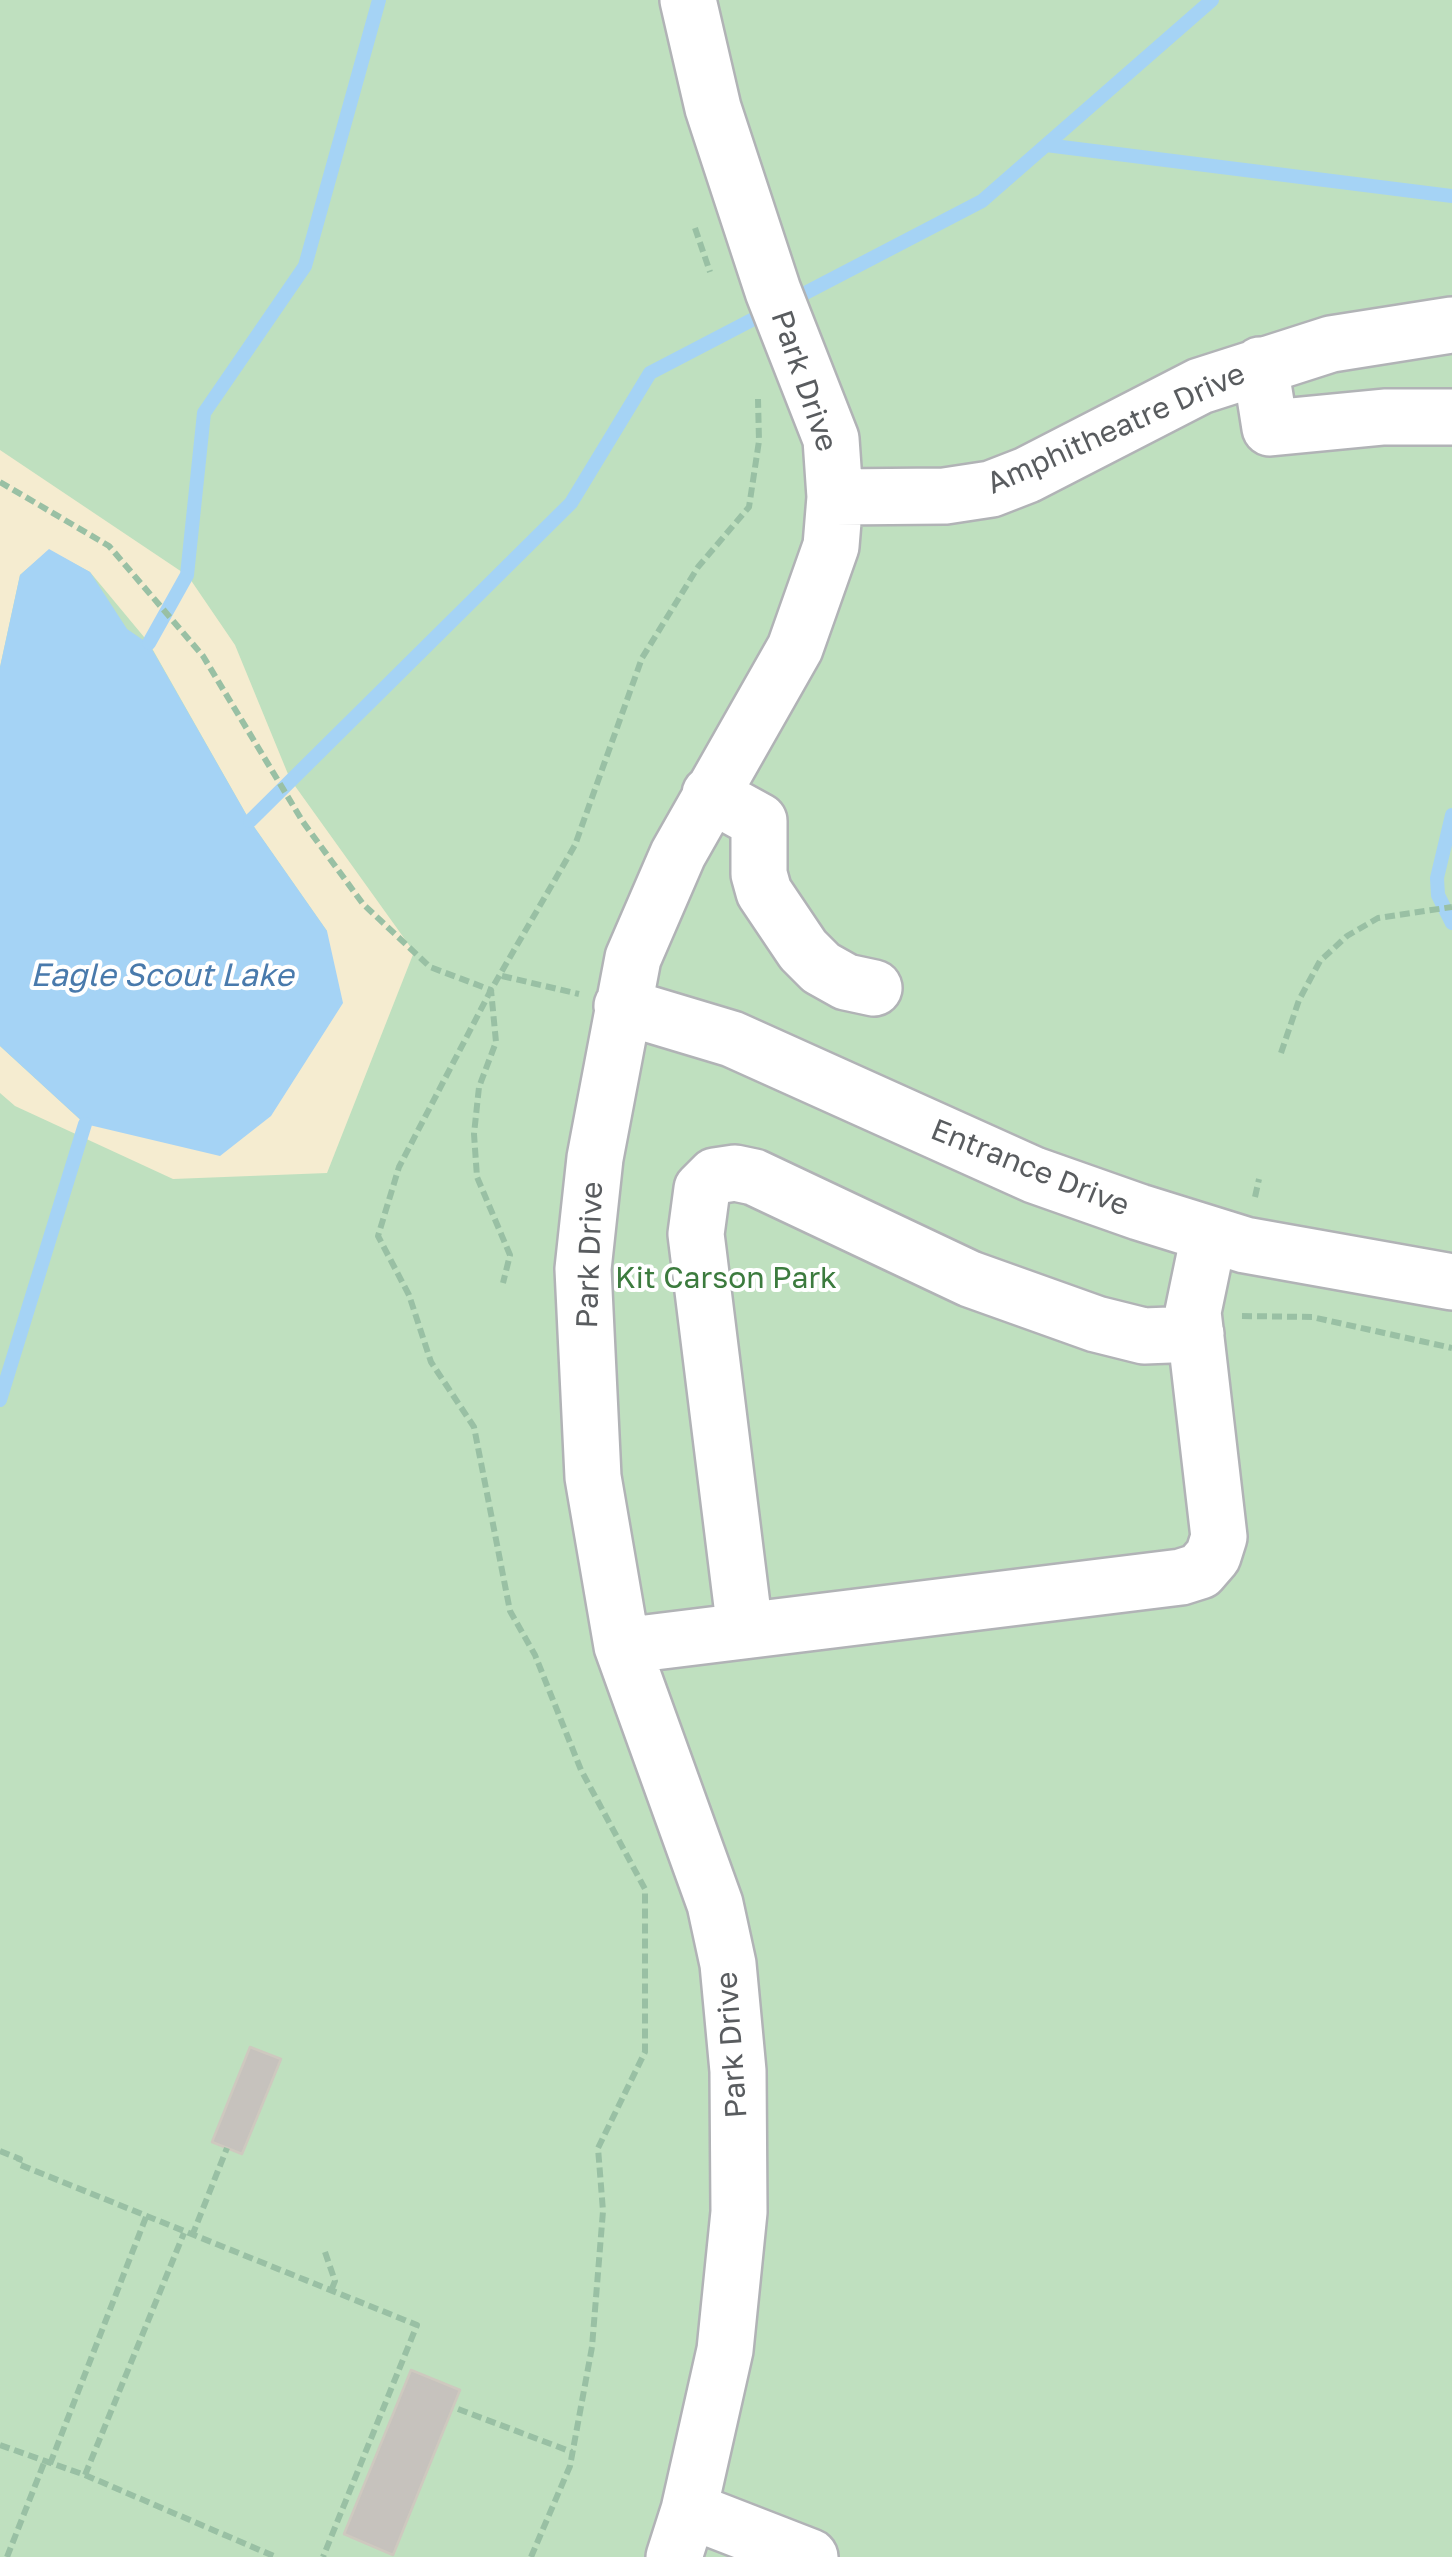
<!DOCTYPE html>
<html>
<head>
<meta charset="utf-8">
<style>
	body { margin:0 }
	canvas { display:block; background:#eae8e0 }
</style>
</head>
<body>
<canvas width="1452" height="2557"></canvas>
<script>
const g = document.querySelector('canvas').getContext('2d');
g.lineJoin = 'round';
function paint(path, color) {
  g.fillStyle = color;
  g.fill(path, 'evenodd');
}
function toPath(rows) {
  const path = new Path2D();
  for (const r of rows) {
    path.moveTo(r[0], r[1]);
    for (let i = 2; i < r.length; i += 2) path.lineTo(r[i], r[i + 1]);
  }
  return path;
}
function trace(path, color, width, dash) {
  g.strokeStyle = color;
  g.lineWidth = width;
  g.lineCap = dash ? 'butt' : 'round';
  g.setLineDash(dash || []);
  g.stroke(path);
}
function drawText(font, color, halo, rows, align = 'center') {
  g.font = font + ' "Golos Text",sans-serif';
  g.lineWidth = 8;
  g.setLineDash([]);
  g.textBaseline = 'middle';
  g.strokeStyle = halo;
  g.fillStyle = color;
  for (const [text, x, y, turn = 0] of rows) {
    g.save();
    g.translate(x, y);
    g.rotate((+turn || 0) * Math.PI / 180);
    g.textAlign = isNaN(turn) ? turn : align;
    if (halo) g.strokeText(text, 0, 0);
    g.fillText(text, 0, 0);
    g.restore();
  }
}
paint(toPath([
	[0,0,1452,0,1452,2557,0,2557]
]), '#bfe0bf');
paint(toPath([
	[0,450,188,576,235,645,290,779,414,952,327,1173,173,1179,15,1106,0,1093,0,1046,85,1124,327,931,250,821,149,643,90,572,49,550,20,575,0,667]
]), '#f5ecd0');
paint(toPath([
	[49,549,90,572,127,629,149,644,250,821,327,931,343,1003,271,1116,220,1156,85,1124,0,1046,0,667,20,575]
]), '#a5d3f5');
trace(toPath([
	[1046,145,1452,196],
	[788,302,982,201,1212,0],
	[149,643,187,575,204,413,305,266,379,0],
	[1452,815,1437,878,1438,895,1452,923],
	[250,821,571,503,650,373,769,311],
	[0,1400,85,1124]
]), '#a5d3f5', 14);
const building = toPath([
	[250,2047,281,2059,242,2154,212,2142,250,2047],
	[411,2370,460,2390,393,2555,344,2534,411,2370]
]);
paint(building, '#c6c2bd');
trace(building, '#cec9bf', 2.5);
const minor = toPath([
	[1260,365,1270,428,1384,417,1452,417],
	[835,497,945,496,991,489,1027,475,1200,386,1331,344,1452,325],
	[710,794,759,821,759,874,764,892,803,950,821,968,846,982,874,988],
	[622,1006,732,1039,1034,1175,1139,1212,1245,1245,1452,1282],
	[745,1630,696,1234,702,1189,715,1176,735,1173,754,1177,970,1279,1096,1324,1144,1336,1196,1334],
	[622,1646,1181,1577,1200,1571,1213,1556,1219,1537,1193,1312,1209,1235],
	[689,2510,810,2557],
	[674,2557,689,2510,725,2350,739,2212,738,2071,728,1964,715,1904,622,1646,593,1477,583,1269,595,1158,633,958,678,854,795,648,831,546,835,497,831,439,773,291,713,108,688,0]
]);
trace(minor, '#b1b3b6', 60);
trace(toPath([
	[695,228,710,272],
	[0,482,109,546,203,656,303,822,363,904,430,967,491,990,496,1042,479,1087,474,1134,477,1177,510,1255,503,1283],
	[502,976,579,994],
	[1281,1053,1299,1000,1320,961,1347,936,1378,918,1452,907],
	[1255,1197,1259,1179],
	[1242,1316,1312,1317,1452,1348],
	[0,2151,20,2159,18,2164,417,2325,323,2557],
	[192,2236,227,2148],
	[325,2252,335,2281,331,2291],
	[458,2409,572,2452],
	[0,2445,85,2475,276,2557],
	[50,2464,146,2217],
	[85,2475,184,2233],
	[7,2557,44,2463],
	[531,2557,570,2466,592,2347,603,2211,598,2148,645,2052,645,1889,581,1770,535,1655,510,1611,474,1427,431,1362,409,1295,378,1236,399,1167,491,990,575,845,642,658,698,567,749,507,759,441,758,399]
]), '#99c0a4', 6, [10, 5]);
trace(minor, '#fff', 55);
drawText('30px', '#595c5f', '#fff', [
	["Park Drive",804,381,71],
	["Amphitheatre Drive",1116,429,-24],
	["Entrance Drive",1030,1168,22],
	["Park Drive",590,1255,-88],
	["Park Drive",732,2045,-94]
]);
drawText('30px', '#3c7b3e', '#fff', [
	["Kit Carson Park",726,1278]
]);
drawText('italic 32px', '#497aac', '#fff', [
	["Eagle Scout Lake",162,976]
]);
</script>
</body>
</html>
